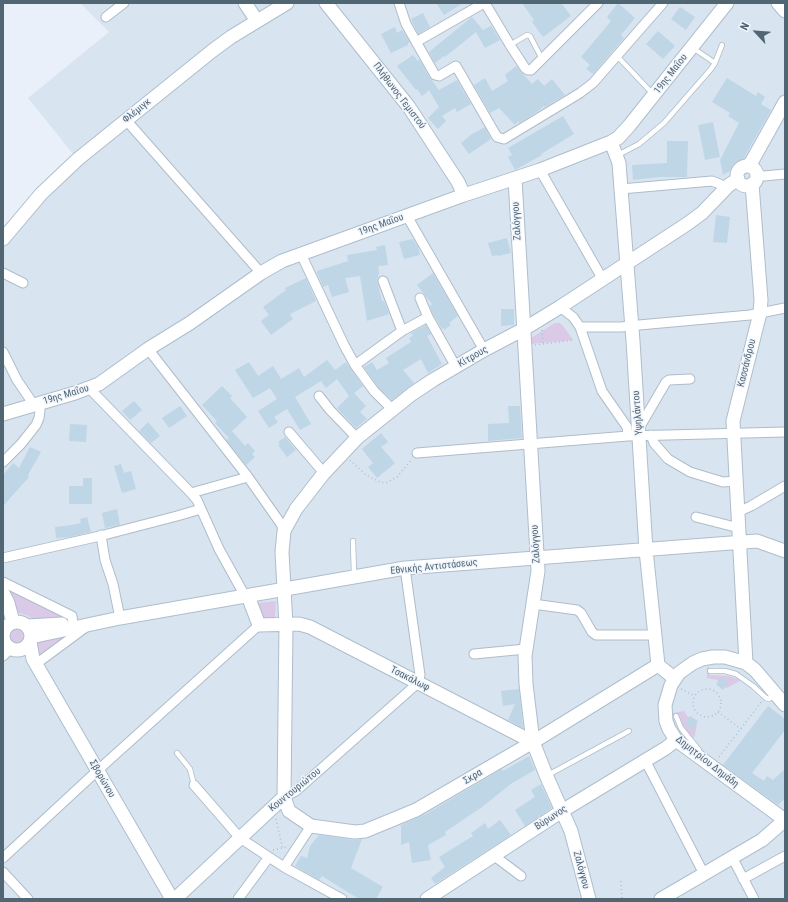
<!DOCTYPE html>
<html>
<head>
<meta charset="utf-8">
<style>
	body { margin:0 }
	#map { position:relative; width:788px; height:902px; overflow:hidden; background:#eaf0fa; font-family:"Roboto Condensed",sans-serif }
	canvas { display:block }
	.frame { position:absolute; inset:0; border:4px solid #506673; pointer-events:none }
	.north { position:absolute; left:736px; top:12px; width:40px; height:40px; -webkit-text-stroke:3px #f0f5fd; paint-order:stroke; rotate:296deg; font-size:11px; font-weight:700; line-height:16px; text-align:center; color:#506673 }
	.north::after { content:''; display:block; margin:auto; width:14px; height:18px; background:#506673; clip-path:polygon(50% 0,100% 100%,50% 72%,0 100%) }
</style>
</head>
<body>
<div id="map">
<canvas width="788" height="902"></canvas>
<div class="frame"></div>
<div class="north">N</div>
</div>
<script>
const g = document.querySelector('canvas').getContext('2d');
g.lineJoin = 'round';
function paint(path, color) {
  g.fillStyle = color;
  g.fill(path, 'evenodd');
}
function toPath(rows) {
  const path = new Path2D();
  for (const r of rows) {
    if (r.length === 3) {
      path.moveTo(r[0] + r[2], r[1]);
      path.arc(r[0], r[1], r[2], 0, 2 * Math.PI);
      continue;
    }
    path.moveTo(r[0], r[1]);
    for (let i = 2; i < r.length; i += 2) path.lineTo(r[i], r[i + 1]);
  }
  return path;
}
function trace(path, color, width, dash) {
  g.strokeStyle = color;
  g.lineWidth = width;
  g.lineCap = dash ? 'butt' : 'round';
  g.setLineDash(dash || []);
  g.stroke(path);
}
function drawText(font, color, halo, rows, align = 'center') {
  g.font = font + ' "Roboto Condensed",sans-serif';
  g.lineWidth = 3;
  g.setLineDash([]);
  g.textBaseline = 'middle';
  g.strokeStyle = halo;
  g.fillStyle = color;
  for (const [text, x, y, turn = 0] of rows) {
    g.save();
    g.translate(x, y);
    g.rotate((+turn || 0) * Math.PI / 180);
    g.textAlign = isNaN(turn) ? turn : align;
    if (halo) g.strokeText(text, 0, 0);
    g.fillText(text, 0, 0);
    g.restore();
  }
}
paint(toPath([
	[80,3,785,3,785,899,3,899,3,239,77,159,28,98,109,32]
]), '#d9e4f1');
paint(toPath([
	[555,323,560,323,563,326,573,340,531,344,531,338],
	[4,585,69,616,70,620,33,620,29,616,16,612],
	[276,601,275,621,265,621,256,603],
	[17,636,9],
	[81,629,41,657,36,649,37,643,39,641],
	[707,667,709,667,709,675,729,676,740,680,738,682,727,688,717,680,707,678],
	[684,711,688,717,697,724,695,735,693,738,684,728,679,715,674,715,673,713]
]), '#dbcae7');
paint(toPath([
	[436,3,463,3,444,15],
	[522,3,561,3,571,16,543,37,532,22,534,20],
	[618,3,635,18,621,35,624,38,593,74,586,69,590,65,581,57,611,21,607,17],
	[680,7,695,17,686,30,671,19],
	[423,13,430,27,418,34,411,19],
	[472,17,483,30,491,26,500,40,485,48,476,32,445,57,444,56,435,63,429,52],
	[395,27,397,33,402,30,410,42,408,43,408,45,391,53,381,34],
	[658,31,675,46,663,59,646,44],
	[413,55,418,61,419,59,430,78,439,90,457,80,471,104,457,112,455,108,442,116,446,121,438,129,428,118,439,107,429,90,422,96,417,89,416,90,397,66],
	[516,66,532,84,538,79,544,86,552,79,565,95,545,107,544,106,538,111,519,123,518,121,515,125,499,108,490,113,474,85,485,78,492,91,508,81,505,75],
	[727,78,756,96,758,92,765,97,761,104,771,110,740,165,723,175,720,160,739,123,728,116,730,113,712,102],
	[563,116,574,134,541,154,542,155,515,170,508,157,512,155,508,148],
	[713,122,720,157,705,160,698,125],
	[485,127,491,139,469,154,461,143,472,134],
	[667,141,688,141,687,177,660,177,633,180,632,165,667,163],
	[716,215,730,217,727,243,713,242],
	[507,238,511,253,498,256,498,255,492,256,488,243],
	[413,239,418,247,420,255,404,259,399,242],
	[385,245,388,265,378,266,379,273,377,280,382,301,384,301,389,314,367,321,360,276,345,278,349,292,332,297,328,285,323,287,317,273,317,271,348,261,347,255,377,250,376,247],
	[433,273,458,316,449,323,451,325,444,330,443,328,442,329,433,314,430,306,432,304,417,285],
	[306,278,316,301,290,314,293,319,271,335,261,321,269,315,263,307,286,290,285,288],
	[501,309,514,309,514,325,501,326],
	[426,325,431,334,427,336,442,364,428,373,421,359,403,370,414,383,392,400,378,387,364,367,372,362,377,370,389,363,386,358,411,342,409,338,413,336,411,333],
	[327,360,335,370,346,362,363,386,354,393,366,406,360,412,367,419,356,428,337,408,349,396,337,379,326,388,321,381,295,397,311,424,300,430,287,409,274,417,278,422,269,428,258,411,277,399,270,388,253,398,235,370,249,362,258,376,273,366,281,379,299,368,304,377],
	[222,386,232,396,230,398,247,417,232,431,245,446,248,443,255,451,252,454,255,457,246,465,226,440,229,438,215,423,217,421,202,405],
	[134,401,142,410,130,420,122,411],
	[180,406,187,416,169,428,162,418],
	[508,406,520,406,522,438,488,441,488,424,509,423],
	[148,422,160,436,151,443,139,431],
	[70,424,87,425,86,442,69,441],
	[381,433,388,442,381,447,395,463,377,478,368,467,373,463,362,449],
	[285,437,296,450,287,457,278,445,280,444,278,442],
	[30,447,41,452,28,475,29,477,3,506,3,475,13,463,19,468],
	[121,464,124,473,131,471,136,489,122,493,114,466],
	[83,478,92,478,92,504,69,504,69,486,83,486],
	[117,509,120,525,105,528,102,513],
	[87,517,91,532,70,537,56,538,55,527,72,525,81,523,80,519],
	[722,677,729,683,723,690,716,684],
	[519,689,523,728,508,720,515,704,503,706,501,691],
	[768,706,785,719,785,730,752,773,764,781,767,776,773,780,785,769,785,798,778,805,723,765],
	[690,716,698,721,693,729,685,723],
	[529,756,535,770,512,783,482,807,445,832,446,835,428,845,431,860,412,863,409,842,401,845,401,825,426,814,502,769,503,771],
	[541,784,552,808,525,826,515,810,535,797,531,790],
	[500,820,511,835,435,884,431,878,445,867,439,857,473,836,471,833,485,823,488,829],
	[319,835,354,840,362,839,351,868,383,887,376,899,359,899,322,876,319,880,295,866,301,856,307,858,310,846]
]), '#bed6e6');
const lane = toPath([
	[510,45,527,35,530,36,542,59],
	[693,48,715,63],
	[617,56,653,94],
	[618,155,639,144,664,123,711,69,715,63,722,45],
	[353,541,354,575],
	[710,671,725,671,736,674,753,686,766,698,769,699,774,695],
	[676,716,681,728,699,750],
	[177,753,190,769,194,785],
	[548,775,629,731]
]);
const street = toPath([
	[399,3,406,24,435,75,439,76,456,66,497,137,504,139,580,93,593,83,663,3],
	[485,3,510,45,525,68,528,70,531,70,598,3],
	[106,17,124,3],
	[416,42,484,3],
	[126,120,261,273],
	[540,170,602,278],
	[757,174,764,176,785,174],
	[621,189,712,181,727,187],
	[407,216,484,350],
	[301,254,344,345,355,365,374,391,392,409],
	[3,273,23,283],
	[383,281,402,331],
	[420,298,428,317,456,367],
	[560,307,573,317,580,327,602,391,627,427,628,436],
	[580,327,621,327,639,325,750,315,785,308],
	[148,349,248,477,281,524,284,531],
	[3,352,17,380,34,405],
	[355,365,402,331,428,317],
	[89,388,191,493,197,500,219,549,245,596],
	[319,396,330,410,357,438],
	[638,430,666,382,669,380,690,379],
	[289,432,324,473],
	[651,435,654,443,668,459,690,472,723,482,736,481],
	[417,453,628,436,785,432],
	[3,462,21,444,36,425,39,418,40,410,38,403],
	[191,493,248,477],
	[738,512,751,506,785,486],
	[696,517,739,528],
	[101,535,105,560,113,584,120,618],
	[3,558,100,536,177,516,201,509],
	[3,582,72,616,73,624],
	[533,604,577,610,581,613,592,632,596,635,655,635],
	[474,654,526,649],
	[3,656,11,648],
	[36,664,86,627],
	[645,760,704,874],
	[194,785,240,838,284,867,342,899],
	[284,797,296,791,418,683,420,675,405,568],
	[493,855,521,876],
	[732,857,754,899],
	[3,858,97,771,259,625],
	[284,867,311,826],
	[3,872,28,899],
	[743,879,785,856],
	[238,899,269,857]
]);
const secondary = toPath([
	[245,3,257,21],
	[326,3,409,107,458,182,464,195],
	[778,3,785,11],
	[611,142,619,163,621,189,633,341,646,550,658,665,674,678],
	[748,166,752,161,785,102],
	[747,176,10],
	[515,179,538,571,525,656,526,684,533,742,546,775,571,831,589,899],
	[3,239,41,194,78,159,212,51,231,37,287,3],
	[3,414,75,393,99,384,148,349,190,323,261,273,282,261,464,195,540,170,611,142,618,138,629,126,727,3],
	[3,593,8,603,13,622],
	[248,596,259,625,299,624,310,627,533,742],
	[17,636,14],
	[28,626,62,624],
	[31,637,120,618,405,568,757,541,785,551],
	[30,642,33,659,172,899],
	[746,663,733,421,760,313,761,300,752,184],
	[658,665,533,742,416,810,365,831,355,832,311,826,289,811,284,797,286,625,282,552,284,531,296,509,324,473,357,438,412,394,433,380,484,350,524,329,560,307,687,224,702,213,729,185,738,179],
	[785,820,676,740,669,729,666,721,665,705,671,685,679,673,693,663,702,659,713,657,725,657,746,663,755,670,785,705],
	[175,899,284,797],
	[427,899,562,811,666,748,676,740],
	[661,899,762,840,785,820]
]);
trace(lane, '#aebdc9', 6);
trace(street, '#aebdc9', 11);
trace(secondary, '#adbecc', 15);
trace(toPath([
	[542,330,543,344],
	[535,345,574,340],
	[350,460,366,475,380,482,386,483,397,477,412,459],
	[707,703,14],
	[681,689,695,696],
	[718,712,741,729],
	[719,757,762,701],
	[276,819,283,850],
	[273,850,287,847],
	[621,881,622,899]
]), '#a8c1d2', 1.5, [1, 3]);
trace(lane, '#fff', 4.5);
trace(street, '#fff', 9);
trace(secondary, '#fff', 13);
drawText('10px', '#506673', '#f0f5fd', [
	["19ης Μαΐου",671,74,-52],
	["Πλήθωνος Γεμιστού",399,96,53],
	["Φλέμιγκ",137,111,-39],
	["Ζαλόγγου",517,221,-93],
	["19ης Μαΐου",381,225,-20],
	["Κίτρους",473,357,-30],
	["Κασσάνδρου",747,363,-76],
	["19ης Μαΐου",66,395,-17],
	["Υψηλάντου",638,413,-94],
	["Ζαλόγγου",536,544,-93],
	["Εθνικής Αντιστάσεως",434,567,-6],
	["Τσακάλωφ",410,679,27],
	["Δημητρίου Δημάδη",707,762,38],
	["Σκρα",473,777,-31],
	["Σβορώνου",102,779,60],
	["Κουντουριώτου",295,790,-39],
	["Βύρωνος",551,818,-33],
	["Ζαλόγγου",581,870,75]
]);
</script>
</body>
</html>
